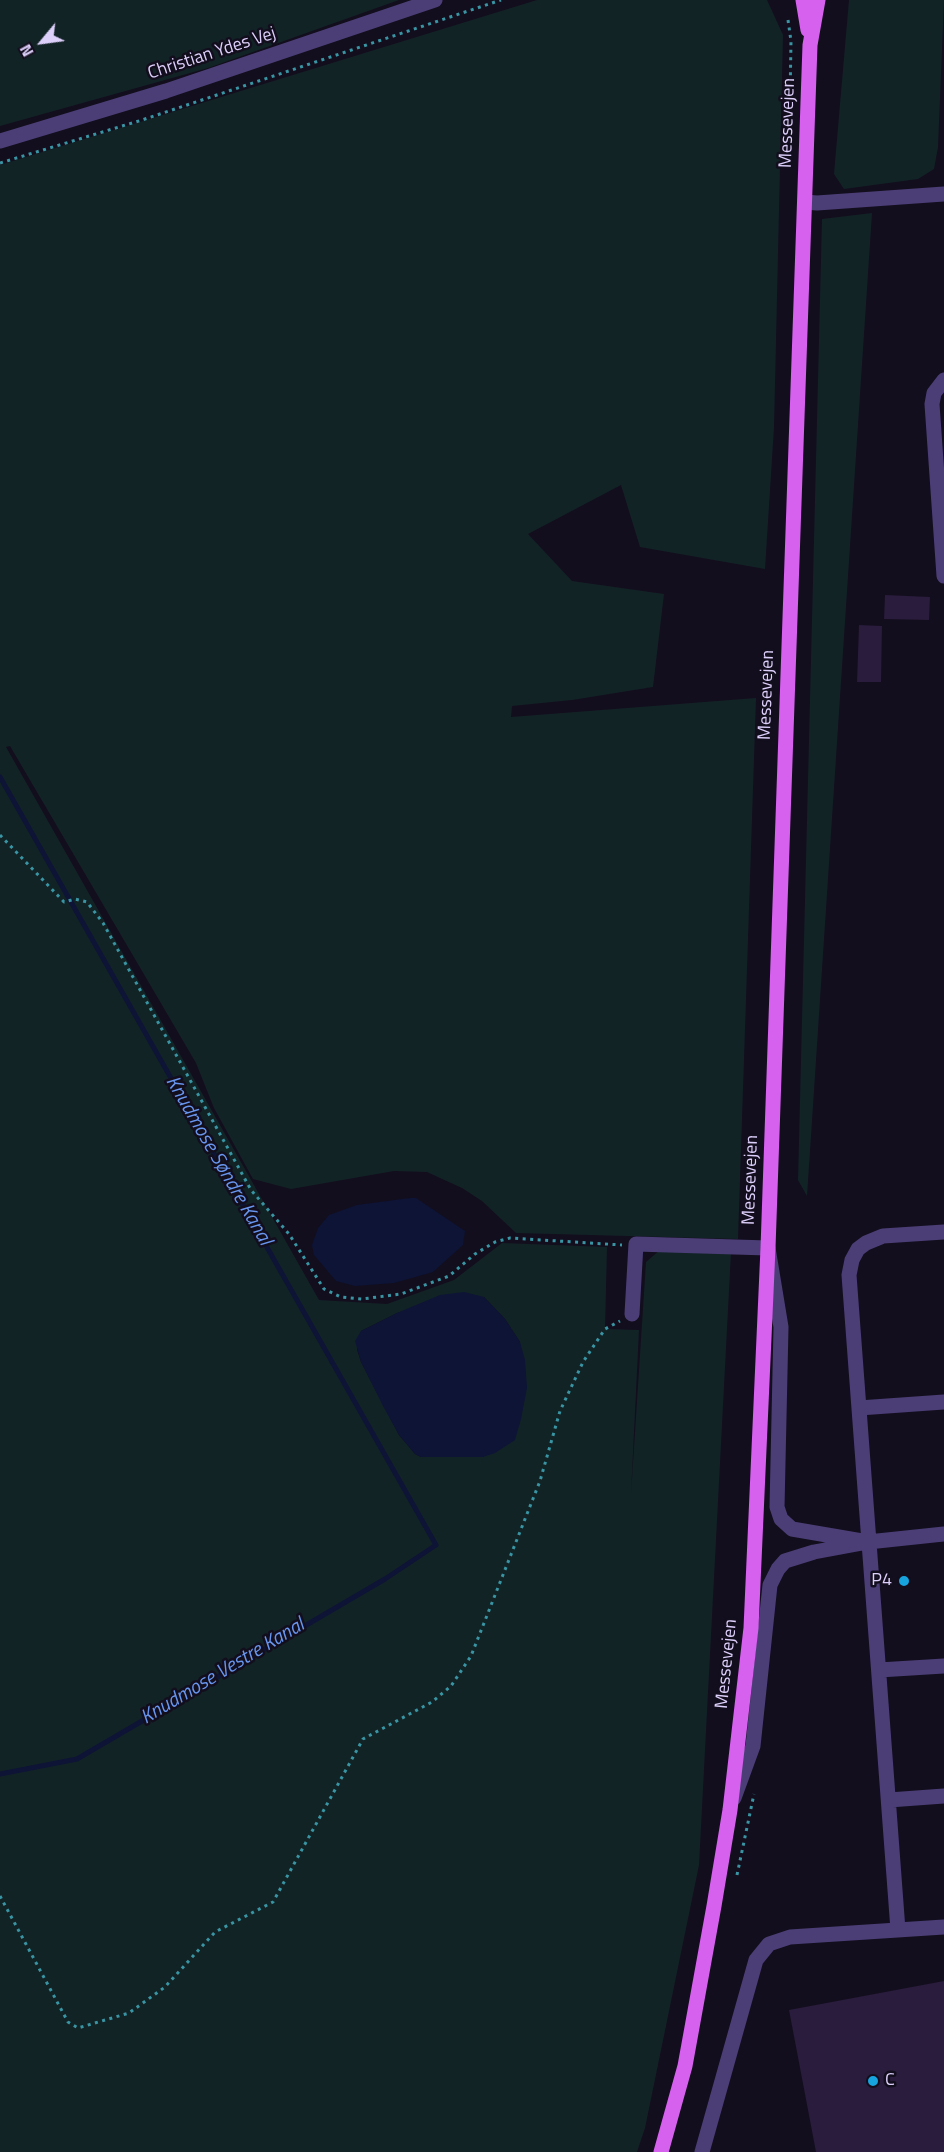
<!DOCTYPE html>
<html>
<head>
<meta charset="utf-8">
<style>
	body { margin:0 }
	#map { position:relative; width:944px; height:2152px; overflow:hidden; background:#130e1d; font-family:"Titillium Web",sans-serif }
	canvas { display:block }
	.north { position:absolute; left:12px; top:12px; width:60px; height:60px; -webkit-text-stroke:4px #130e1d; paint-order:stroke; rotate:241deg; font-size:16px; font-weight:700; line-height:24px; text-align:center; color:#dccffa }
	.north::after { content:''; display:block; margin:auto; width:21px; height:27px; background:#dccffa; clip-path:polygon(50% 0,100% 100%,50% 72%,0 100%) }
</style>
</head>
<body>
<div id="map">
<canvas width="944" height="2152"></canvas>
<div class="north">N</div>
</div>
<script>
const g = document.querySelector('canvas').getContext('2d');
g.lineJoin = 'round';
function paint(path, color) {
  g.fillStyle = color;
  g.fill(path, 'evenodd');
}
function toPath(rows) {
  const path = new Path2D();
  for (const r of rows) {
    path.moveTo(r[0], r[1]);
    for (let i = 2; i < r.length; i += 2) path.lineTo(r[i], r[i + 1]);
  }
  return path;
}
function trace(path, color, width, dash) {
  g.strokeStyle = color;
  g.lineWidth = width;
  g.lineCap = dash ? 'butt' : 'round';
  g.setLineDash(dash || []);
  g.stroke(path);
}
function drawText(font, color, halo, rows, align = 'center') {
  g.font = font + ' "Titillium Web",sans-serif';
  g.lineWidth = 5;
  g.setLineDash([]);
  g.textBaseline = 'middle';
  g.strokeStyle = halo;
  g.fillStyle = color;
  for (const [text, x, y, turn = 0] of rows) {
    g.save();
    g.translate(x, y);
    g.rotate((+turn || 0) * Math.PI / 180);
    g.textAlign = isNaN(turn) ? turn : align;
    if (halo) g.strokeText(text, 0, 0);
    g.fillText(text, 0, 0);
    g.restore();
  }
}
paint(toPath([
	[0,0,399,0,208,68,0,126],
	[537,0,767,0,783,35,774,427,765,569,640,547,621,485,528,534,572,581,664,594,653,687,572,700,512,706,511,717,756,698,738,1239,516,1233,482,1201,462,1188,427,1172,394,1171,291,1189,253,1179,214,1108,196,1063,10,746,6,747,319,1300,387,1304,454,1280,502,1243,607,1247,605,1329,639,1330,631,1494,646,1262,660,1250,731,1252,699,1865,645,2128,637,2152,0,2152,0,165],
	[484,1297,505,1319,520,1342,483,1457,421,1457,415,1454,399,1435,361,1362,357,1350,361,1331,397,1313],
	[849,0,944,0,938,147,934,169,918,179,844,189,834,174],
	[872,213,807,1196,798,1180,822,219]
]), '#122326');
paint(toPath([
	[410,1198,416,1198,465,1231,463,1245,433,1272,394,1283,355,1286,336,1281,314,1255,312,1245,318,1228,329,1215,357,1205],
	[464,1292,484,1297,505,1319,520,1342,525,1360,527,1388,521,1419,515,1440,495,1453,483,1457,421,1457,415,1454,399,1435,383,1406,361,1362,355,1341,361,1331,397,1313,440,1295]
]), '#0d1436');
trace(toPath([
	[0,777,436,1545,385,1579,77,1759,0,1774]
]), '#0d1436', 5);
paint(toPath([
	[885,595,930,597,929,620,884,619],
	[859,625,882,626,881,682,857,682],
	[944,1981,944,2152,816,2152,789,2010]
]), '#291c3c');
trace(toPath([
	[788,20,791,41,790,100],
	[0,163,142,120,501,0],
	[0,835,64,902,75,899,87,902,103,923,251,1190,289,1234,324,1289,341,1297,362,1299,401,1294,449,1276,475,1254,495,1242,510,1238,622,1245],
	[737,1875,754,1794],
	[0,1896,68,2022,78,2028,129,2013,165,1987,215,1932,273,1902,363,1739,432,1702,451,1686,471,1656,540,1481,560,1411,583,1362,605,1329,620,1321]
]), '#3995a3', 3, [3, 4.5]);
trace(toPath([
	[0,141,166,91,435,0],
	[805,202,817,203,944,194],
	[944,380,934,393,932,404,944,576],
	[632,1314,636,1244,768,1248,781,1327,777,1507,781,1519,792,1529,868,1542],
	[859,1408,944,1402],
	[879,1670,944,1666],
	[734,1798,753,1746,770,1585,778,1569,785,1561,814,1552,868,1542,944,1534],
	[889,1800,944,1796],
	[898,1930,849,1275,852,1260,858,1249,866,1243,883,1236,944,1232],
	[702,2152,756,1960,769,1944,790,1937,944,1927]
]), '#4b3e77', 15);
trace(toPath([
	[803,0,808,30],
	[661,2152,685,2066,714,1906,730,1810,751,1628,768,1248,810,45,818,0]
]), '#d561ee', 15);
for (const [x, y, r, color] of [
	[904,1581,6,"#17a3dd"],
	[873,2081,6,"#17a3dd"]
]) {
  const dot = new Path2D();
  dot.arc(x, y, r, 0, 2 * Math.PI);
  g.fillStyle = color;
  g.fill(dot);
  trace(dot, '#130e1d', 2);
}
drawText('18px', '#dccffa', '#130e1d', [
	["Christian Ydes Vej",212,54,-18],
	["Messevejen",788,123,-88],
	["Messevejen",767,695,-88],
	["Messevejen",751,1180,-88],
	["Messevejen",727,1664,-84]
]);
drawText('18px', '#dccffa', '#130e1d', [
	["P4",892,1581],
	["C",885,2081,"left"]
], 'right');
drawText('italic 20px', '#6896ef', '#130e1d', [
	["Knudmose Søndre Kanal",218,1161,60],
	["Knudmose Vestre Kanal",223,1672,-31]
]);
</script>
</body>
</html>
